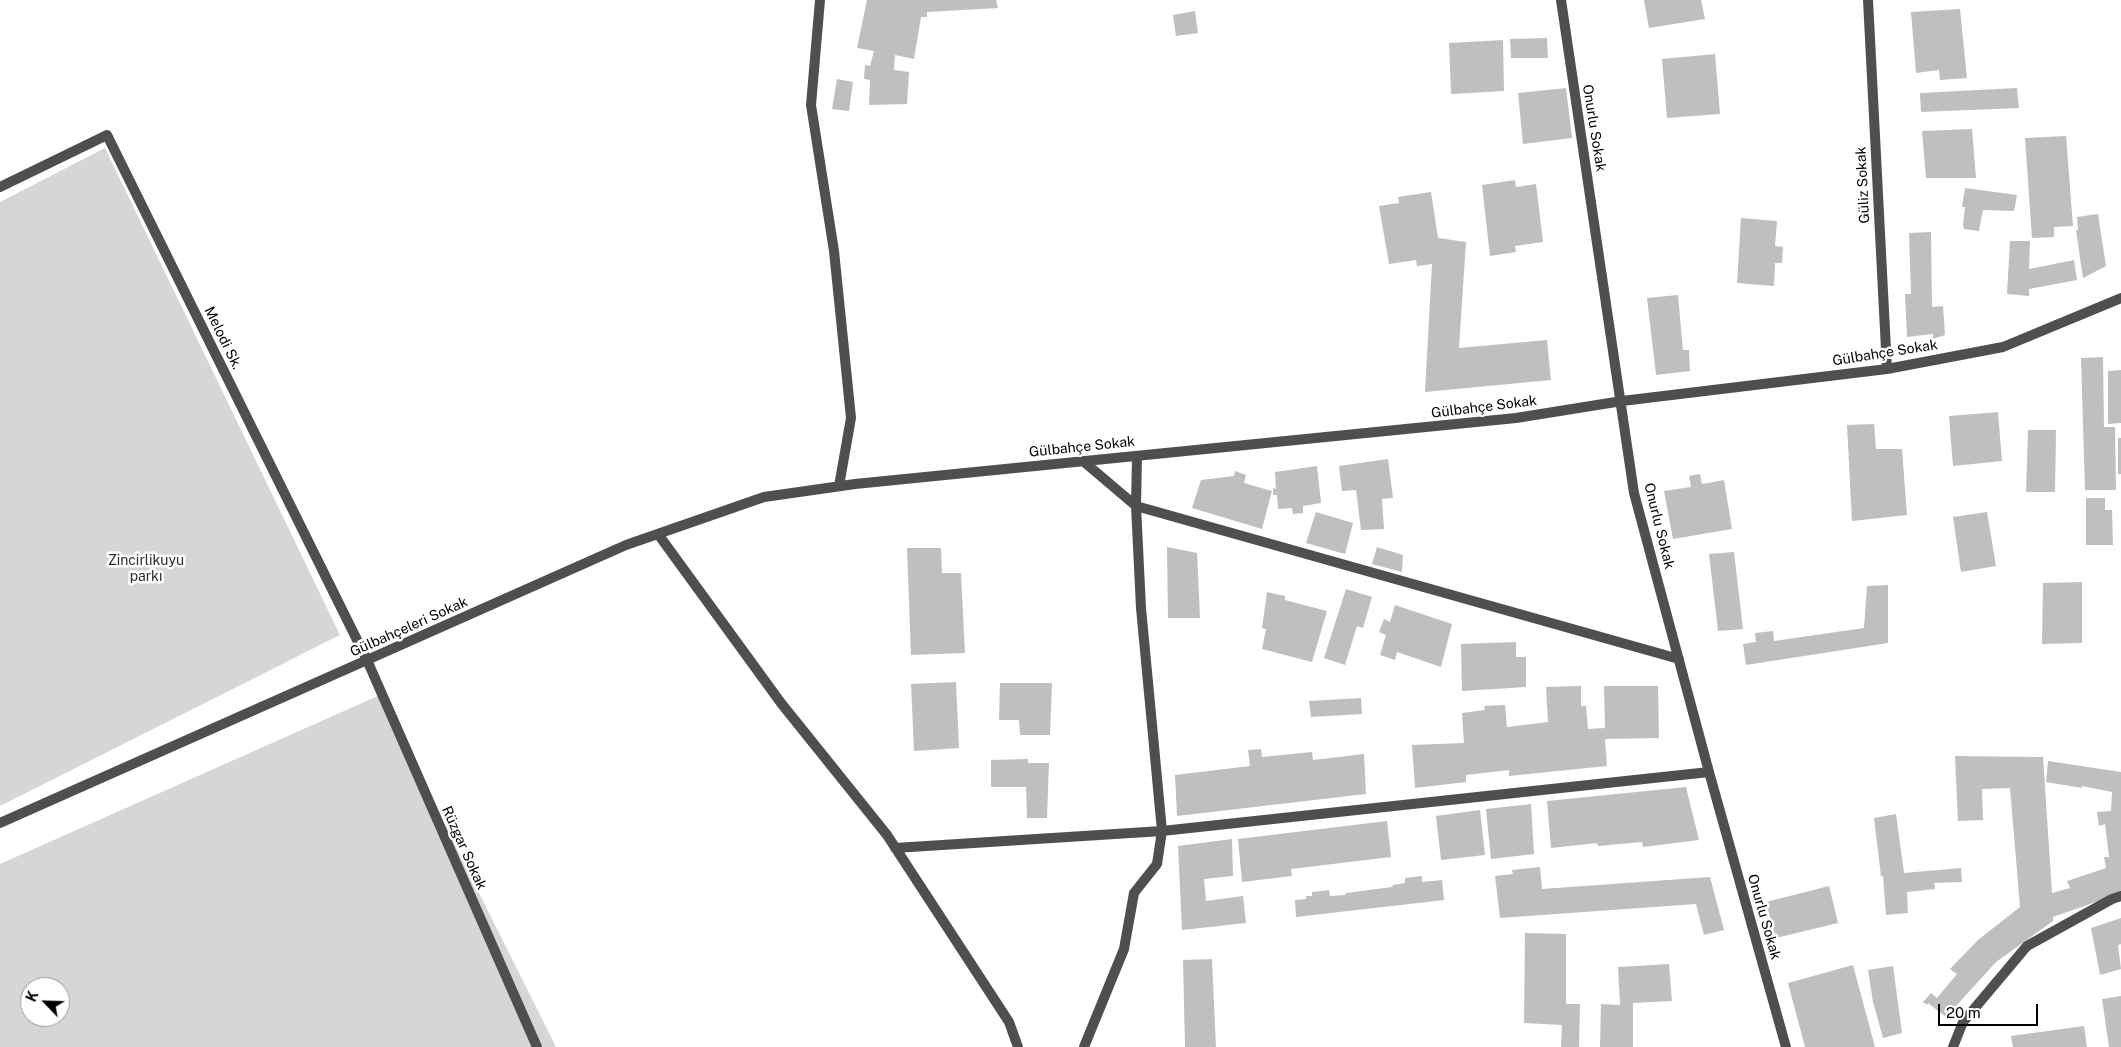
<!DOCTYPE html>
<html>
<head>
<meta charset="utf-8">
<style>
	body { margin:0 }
	#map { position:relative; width:2121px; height:1047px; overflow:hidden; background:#fff; font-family:"Public Sans",sans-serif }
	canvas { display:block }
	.north { position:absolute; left:20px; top:977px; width:50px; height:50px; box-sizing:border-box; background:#fff; border:1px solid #999; border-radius:50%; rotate:294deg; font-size:14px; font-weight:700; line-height:20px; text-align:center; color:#000 }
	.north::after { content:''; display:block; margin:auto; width:18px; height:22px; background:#000; clip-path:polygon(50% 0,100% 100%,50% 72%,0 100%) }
	.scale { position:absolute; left:1938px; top:1004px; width:100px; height:22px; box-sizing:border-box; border:2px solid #000; border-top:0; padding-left:6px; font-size:15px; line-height:18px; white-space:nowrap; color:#000; -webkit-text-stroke:4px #fff; paint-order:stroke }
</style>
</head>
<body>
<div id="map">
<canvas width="2121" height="1047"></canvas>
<div class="north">K</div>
<div class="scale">20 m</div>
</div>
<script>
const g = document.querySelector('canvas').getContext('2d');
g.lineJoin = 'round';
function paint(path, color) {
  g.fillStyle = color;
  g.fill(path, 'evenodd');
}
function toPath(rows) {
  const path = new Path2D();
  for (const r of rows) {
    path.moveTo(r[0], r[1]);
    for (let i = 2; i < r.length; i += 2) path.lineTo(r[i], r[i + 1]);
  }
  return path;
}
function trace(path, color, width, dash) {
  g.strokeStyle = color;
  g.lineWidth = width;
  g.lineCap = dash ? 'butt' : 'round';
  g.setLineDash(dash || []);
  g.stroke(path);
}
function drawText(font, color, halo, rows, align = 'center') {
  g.font = font + ' "Public Sans",sans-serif';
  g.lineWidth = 5;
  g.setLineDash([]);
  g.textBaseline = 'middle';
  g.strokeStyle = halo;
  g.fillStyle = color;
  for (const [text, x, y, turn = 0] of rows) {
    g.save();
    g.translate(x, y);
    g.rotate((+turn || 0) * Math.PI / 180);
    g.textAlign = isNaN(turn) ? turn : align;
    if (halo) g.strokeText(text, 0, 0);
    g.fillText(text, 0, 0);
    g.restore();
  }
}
paint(toPath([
	[105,148,340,635,0,806,0,202],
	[380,695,556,1047,0,1047,0,864],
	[30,987,60,987,60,1017,30,1017]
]), '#d6d6d6');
paint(toPath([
	[867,0,996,0,998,8,927,12,927,17,921,17,914,59,895,55,894,70,909,72,907,104,869,105,870,80,864,79,865,65,870,66,874,51,857,48],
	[1644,0,1701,0,1705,19,1649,28],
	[1960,9,1967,78,1940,80,1939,70,1916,73,1911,12],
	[1195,11,1198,33,1176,36,1173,15],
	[1547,38,1548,58,1511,58,1510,39],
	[1503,40,1504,91,1451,94,1449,43],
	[1715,54,1720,114,1667,118,1662,59],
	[837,79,853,82,849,111,832,109],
	[1566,88,1572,138,1523,144,1518,93],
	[2017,88,2019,108,1921,112,1920,93],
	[1972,129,1976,178,1926,178,1922,131],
	[2066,136,2073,226,2054,227,2054,237,2032,238,2025,138],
	[1515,180,1516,187,1536,184,1543,242,1515,246,1516,252,1490,256,1482,185],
	[1965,188,2017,195,2014,211,1983,210,1979,231,1964,229,1963,225,1965,207,1962,207],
	[1431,192,1438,238,1466,242,1459,348,1547,340,1551,380,1425,392,1432,264,1417,266,1416,260,1389,264,1379,206,1399,203,1398,197],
	[2098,214,2106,266,2083,278,2076,230,2078,230,2077,217],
	[1741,218,1777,221,1775,246,1783,247,1782,263,1775,263,1774,286,1737,283],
	[1931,232,1932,307,1943,306,1945,335,1933,339,1933,334,1907,337,1905,294,1911,294,1909,233],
	[2010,241,2030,241,2029,269,2074,260,2077,280,2029,289,2029,296,2007,294],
	[1678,295,1683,350,1689,350,1690,371,1656,375,1647,298],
	[2103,357,2104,427,2115,427,2116,490,2085,490,2081,358],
	[2121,370,2121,423,2108,424,2108,371],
	[1998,412,2002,461,1953,466,1949,416],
	[1874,424,1876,449,1902,449,1907,515,1852,521,1847,425],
	[2028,430,2056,430,2055,492,2026,492],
	[2118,438,2121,438,2121,474,2118,474],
	[1388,459,1393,498,1382,499,1384,529,1361,530,1356,490,1342,491,1339,466],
	[1317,466,1321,503,1303,506,1303,513,1293,514,1292,508,1278,509,1277,495,1273,495,1273,488,1276,489,1275,472],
	[1235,471,1246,475,1244,483,1272,491,1262,529,1192,508,1201,480,1234,476],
	[1700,474,1702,484,1724,480,1732,529,1673,539,1664,491,1691,487,1689,476],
	[2086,498,2105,498,2105,510,2112,510,2113,545,2086,545],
	[1316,512,1353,523,1345,554,1306,543],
	[1987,512,1996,566,1961,572,1953,517],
	[1167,547,1197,553,1200,618,1168,618],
	[1377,547,1403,555,1402,572,1372,564],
	[907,548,941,548,942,573,961,573,965,653,911,655],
	[1734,552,1743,629,1718,631,1709,554],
	[2082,582,2082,643,2042,644,2043,583],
	[1888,585,1888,643,1746,665,1743,644,1756,642,1755,633,1773,631,1774,641,1864,628,1867,586],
	[1346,589,1372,597,1363,628,1357,626,1345,665,1324,658],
	[1267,592,1285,596,1285,600,1327,611,1312,662,1262,649,1266,629,1262,628],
	[1395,605,1452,624,1441,667,1397,652,1395,660,1380,655,1386,635,1379,632,1384,619,1390,622],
	[1516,642,1516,657,1526,657,1526,687,1462,691,1461,644],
	[956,682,959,748,914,751,911,684],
	[1000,683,1052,683,1050,735,1020,735,1019,720,999,720],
	[1581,686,1581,706,1586,706,1588,729,1605,728,1604,686,1658,686,1659,738,1605,739,1607,766,1509,776,1509,770,1466,775,1466,782,1415,788,1412,745,1464,743,1462,713,1485,710,1484,706,1505,705,1507,727,1548,722,1546,687],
	[1361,698,1362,714,1311,717,1309,701],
	[1261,749,1262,757,1312,752,1313,760,1364,754,1366,794,1177,816,1175,775,1250,766,1248,750],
	[1955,756,2043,757,2052,893,2070,888,2067,881,2106,868,2104,857,2109,857,2105,824,2099,826,2097,812,2111,811,2112,792,2082,786,2082,788,2046,782,2048,761,2121,772,2121,893,2053,917,2053,921,1996,962,1946,1017,1928,1003,1927,1005,1923,1002,1931,993,1937,998,1957,974,1950,969,1978,940,2020,907,2010,788,1982,789,1983,820,1958,821],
	[1028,759,1028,763,1049,763,1047,818,1027,818,1026,787,991,787,991,760],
	[1686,787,1699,840,1643,847,1642,842,1598,846,1597,843,1551,848,1547,801],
	[1531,804,1534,854,1491,859,1486,809],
	[1480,810,1485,855,1441,860,1436,816],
	[1896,814,1904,873,1961,868,1962,882,1934,883,1935,889,1907,892,1908,913,1886,915,1883,876,1881,876,1874,818],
	[1387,821,1391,857,1291,869,1292,876,1242,882,1238,839],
	[1232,839,1233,876,1204,879,1206,901,1243,896,1246,923,1182,930,1178,846],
	[1540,867,1542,889,1710,877,1724,930,1704,935,1696,904,1500,918,1495,876,1513,874,1512,870],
	[1422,876,1422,882,1442,880,1444,900,1296,917,1295,900,1306,899,1306,896,1312,896,1312,892,1329,890,1330,896,1345,895,1346,893,1392,887,1393,885,1405,883,1405,878],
	[1829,886,1838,923,1776,938,1766,902],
	[2121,918,2121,944,2118,945,2121,969,2100,975,2091,928],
	[1525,933,1566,934,1566,1004,1580,1004,1579,1047,1561,1047,1562,1025,1524,1023],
	[1212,959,1216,1047,1185,1047,1183,960],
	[1669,964,1672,1001,1633,1003,1633,1047,1600,1047,1601,1004,1620,1005,1618,967],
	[1853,965,1875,1047,1805,1047,1788,983],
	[1893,966,1902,1033,1883,1038,1873,1002,1868,970],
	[2121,996,2121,1047,2109,1047,2102,999],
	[2084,1026,2087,1047,2013,1047,2011,1036]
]), '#bfbfbf');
trace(toPath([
	[820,0,811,105,834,251,851,418,839,486],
	[1561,0,1634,493,1709,772,1786,1047],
	[1868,0,1887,369],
	[0,187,107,135,367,660,537,1047],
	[1083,461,1136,506,1679,659],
	[658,534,781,703,887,835,1009,1022,1018,1047],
	[0,823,626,545,764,497,855,484,1516,418,1622,401,1887,369,2003,347,2121,298],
	[895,848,1162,831,1709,772],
	[1084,1047,1124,949,1134,893,1157,864,1162,831,1141,608,1136,506,1137,456],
	[1953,1047,1963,1022,2027,946,2112,899,2121,896]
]), '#4f4f4f', 10);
drawText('14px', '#000', '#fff', [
	["Onurlu Sokak",1594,128,81],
	["Güliz Sokak",1863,185,-93],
	["Melodi Sk.",223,338,64],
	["Gülbahçe Sokak",1885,353,-9],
	["Gülbahçe Sokak",1484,407,-7],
	["Gülbahçe Sokak",1082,447,-6],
	["Onurlu Sokak",1659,526,76],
	["Gülbahçeleri Sokak",409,627,-24],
	["Rüzgar Sokak",464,848,66],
	["Onurlu Sokak",1764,917,74]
]);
drawText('14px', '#2d2d2d', '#fff', [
	["Zincirlikuyu",146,561],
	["parkı",146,577]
]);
</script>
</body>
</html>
